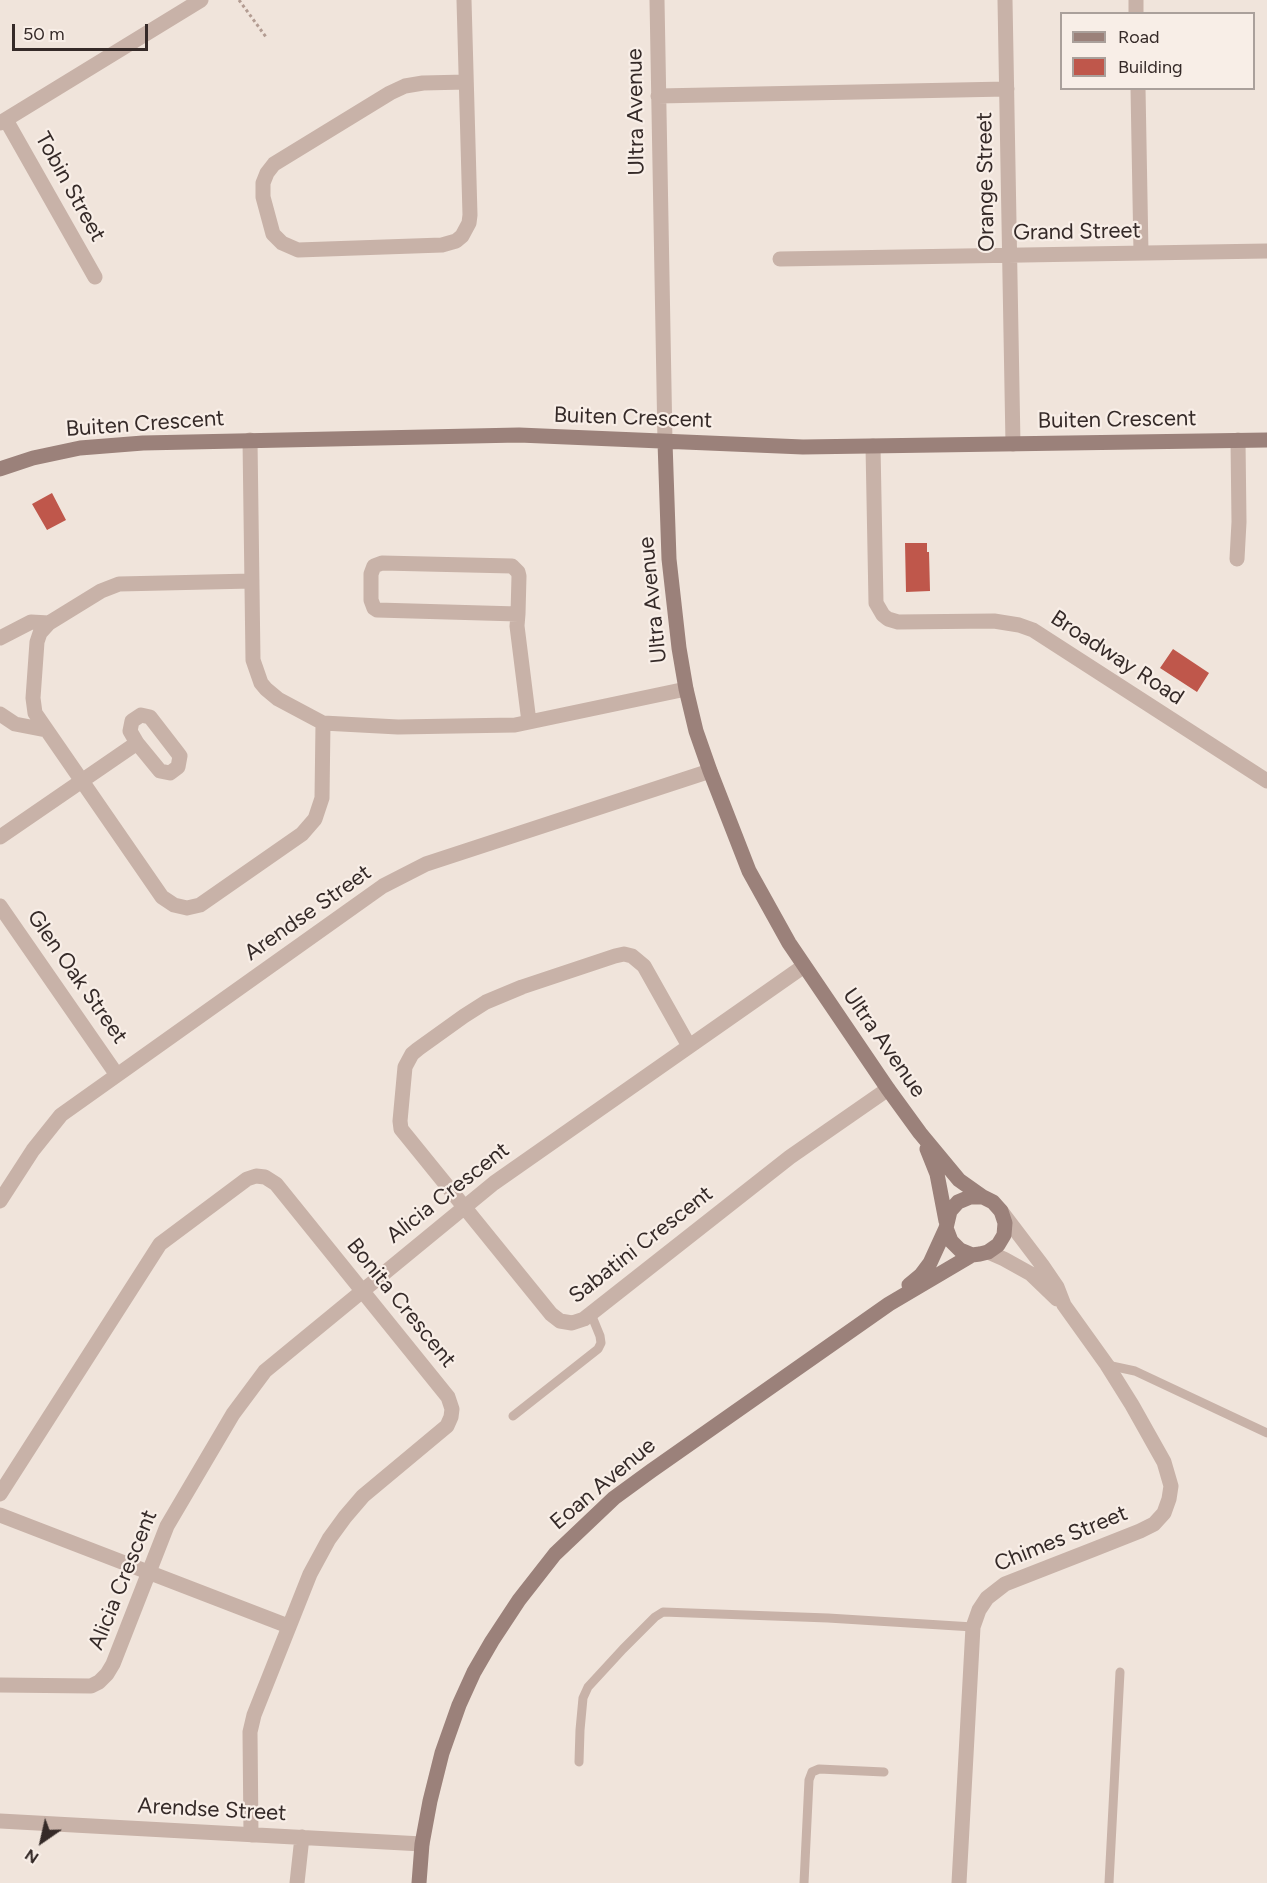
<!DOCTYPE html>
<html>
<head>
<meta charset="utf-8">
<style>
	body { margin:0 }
	#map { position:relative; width:1267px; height:1883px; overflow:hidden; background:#f0e4db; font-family:Figtree,sans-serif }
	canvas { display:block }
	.legend { position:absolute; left:1060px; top:12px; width:195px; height:78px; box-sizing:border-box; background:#f8eee7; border:2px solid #aaa09b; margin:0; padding:8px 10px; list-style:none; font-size:18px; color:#352a28 }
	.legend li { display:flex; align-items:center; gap:12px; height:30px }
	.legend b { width:30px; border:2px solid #aaa09b }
	.north { position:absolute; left:12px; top:1811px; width:60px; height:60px; -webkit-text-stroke:4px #f8eee7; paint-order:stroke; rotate:214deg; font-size:16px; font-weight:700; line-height:24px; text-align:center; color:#352a28 }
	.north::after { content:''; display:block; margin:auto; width:21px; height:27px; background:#352a28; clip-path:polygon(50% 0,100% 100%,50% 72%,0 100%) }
	.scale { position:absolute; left:12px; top:24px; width:136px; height:27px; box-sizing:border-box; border:3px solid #352a28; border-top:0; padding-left:8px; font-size:18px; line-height:21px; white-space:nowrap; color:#352a28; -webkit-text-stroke:4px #f8eee7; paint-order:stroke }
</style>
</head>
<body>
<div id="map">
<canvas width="1267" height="1883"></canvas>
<ul class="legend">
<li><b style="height:8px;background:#9b817a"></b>Road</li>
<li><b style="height:16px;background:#bf574b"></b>Building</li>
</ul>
<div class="north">N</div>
<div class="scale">50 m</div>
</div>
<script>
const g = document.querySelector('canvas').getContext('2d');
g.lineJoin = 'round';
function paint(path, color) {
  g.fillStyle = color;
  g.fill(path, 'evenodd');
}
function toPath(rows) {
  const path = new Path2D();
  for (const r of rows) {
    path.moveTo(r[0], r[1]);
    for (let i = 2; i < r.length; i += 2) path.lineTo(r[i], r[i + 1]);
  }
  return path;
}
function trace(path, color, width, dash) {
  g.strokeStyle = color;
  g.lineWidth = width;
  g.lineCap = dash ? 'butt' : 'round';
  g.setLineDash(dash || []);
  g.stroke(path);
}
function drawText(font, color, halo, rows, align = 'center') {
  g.font = font + ' Figtree,sans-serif';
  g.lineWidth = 4.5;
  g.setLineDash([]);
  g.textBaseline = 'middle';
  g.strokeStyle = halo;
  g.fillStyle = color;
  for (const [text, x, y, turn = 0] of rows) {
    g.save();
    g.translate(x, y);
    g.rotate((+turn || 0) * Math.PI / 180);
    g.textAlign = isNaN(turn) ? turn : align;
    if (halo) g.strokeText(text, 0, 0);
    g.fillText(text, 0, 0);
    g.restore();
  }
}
paint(toPath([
	[52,493,66,520,47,530,32,504],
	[905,543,927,543,927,552,929,552,930,591,906,592],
	[1173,649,1209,673,1197,692,1160,668]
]), '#bf574b');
trace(toPath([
	[239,0,266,37]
]), '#b39c92', 3, [3, 3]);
trace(toPath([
	[1107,1365,1135,1371,1267,1433],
	[513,1416,598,1349,601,1343,600,1336,591,1314],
	[579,1762,580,1730,583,1698,588,1687,623,1649,655,1617,663,1612,828,1618,973,1627],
	[804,1883,809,1780,812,1772,819,1769,884,1772],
	[1109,1883,1120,1672]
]), '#c8b2a8', 9);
trace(toPath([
	[464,0,470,215,469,223,462,236,456,241,442,245,298,250,282,243,273,234,263,197,263,183,267,173,274,164,390,93,405,86,423,83,466,82],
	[657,0,665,442],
	[1005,0,1013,444],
	[1136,0,1136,14],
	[1138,88,1141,253],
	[658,96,1007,89],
	[6,120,95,277],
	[0,123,201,0],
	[780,259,1267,251],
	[250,440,253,660,261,683,266,689,278,699,323,723,398,727,515,725,686,689],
	[873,446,876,603,883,615,888,619,898,622,994,621,1019,625,1033,630,1267,781],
	[1237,559,1239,522,1238,440],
	[382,563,512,566,518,572,519,576,518,614,377,610,374,608,371,600,371,574,374,566,382,563],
	[252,581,119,584,101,591,49,623,40,633,37,642,33,698,35,713,162,897,174,905,187,908,200,905,302,834,315,819,322,798,323,723],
	[518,614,517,626,529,722],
	[0,638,31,622,49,623],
	[0,714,15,724,46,730],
	[0,837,137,743,160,771,170,773,178,767,180,756,177,752,150,717,141,715,132,721,130,731,137,743],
	[0,906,117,1075],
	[689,1046,644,966,632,956,624,954,615,956,522,987,486,1002,464,1016,418,1049,412,1054,405,1067,400,1121,401,1129,551,1314,560,1321,572,1323,584,1319,790,1157,888,1089],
	[0,1201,33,1150,61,1115,383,886,426,864,710,771],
	[988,1252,1004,1259,1031,1274,1057,1299],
	[0,1494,160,1244,247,1179,256,1176,265,1177,276,1184,448,1397,452,1409,451,1417,447,1426,363,1496,345,1517,329,1539,310,1574,254,1715,250,1732,251,1835],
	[0,1515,288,1626],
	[0,1685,91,1686,99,1682,107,1674,113,1664,167,1526,233,1414,265,1371,494,1183,804,966],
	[0,1821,422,1844],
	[297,1883,302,1837],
	[959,1883,973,1627,979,1610,987,1598,1005,1584,1092,1550,1140,1531,1154,1524,1164,1513,1169,1499,1171,1486,1164,1462,1132,1405,1107,1365,1064,1305,1057,1287,1042,1265,1001,1211]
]), '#c8b2a8', 15);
trace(toPath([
	[665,442,669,559,679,648,686,689,696,731,710,771,749,871,789,943,888,1089,920,1133,959,1180,983,1197],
	[0,469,33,458,80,448,143,443,519,435,803,447,1267,440],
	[927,1149,937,1174,946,1221],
	[909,1285,921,1275,930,1263,946,1228,950,1211,958,1202,970,1197,983,1197,993,1202,1001,1211,1005,1223,1004,1235,998,1245,988,1252,980,1254,972,1255,960,1250,951,1241,946,1228],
	[419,1883,422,1844,430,1801,442,1753,459,1705,474,1672,492,1641,519,1600,555,1554,614,1498,651,1471,889,1304,972,1255]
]), '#9b817a', 15);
drawText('22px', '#352a28', '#f8eee7', [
	["Ultra Avenue",636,112,-91],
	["Orange Street",986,182,-91],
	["Tobin Street",70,187,61],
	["Grand Street",1077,232,-1],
	["Buiten Crescent",633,418,2],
	["Buiten Crescent",1117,420,-1],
	["Buiten Crescent",145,424,-4],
	["Ultra Avenue",653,600,-96],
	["Broadway Road",1117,658,33],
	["Arendse Street",308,913,-35],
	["Glen Oak Street",77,977,55],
	["Ultra Avenue",884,1043,55],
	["Alicia Crescent",448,1193,-38],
	["Sabatini Crescent",641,1245,-38],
	["Bonita Crescent",401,1303,51],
	["Eoan Avenue",603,1484,-40],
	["Chimes Street",1061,1539,-22],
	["Alicia Crescent",123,1580,-68],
	["Arendse Street",212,1810,3]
]);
</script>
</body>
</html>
